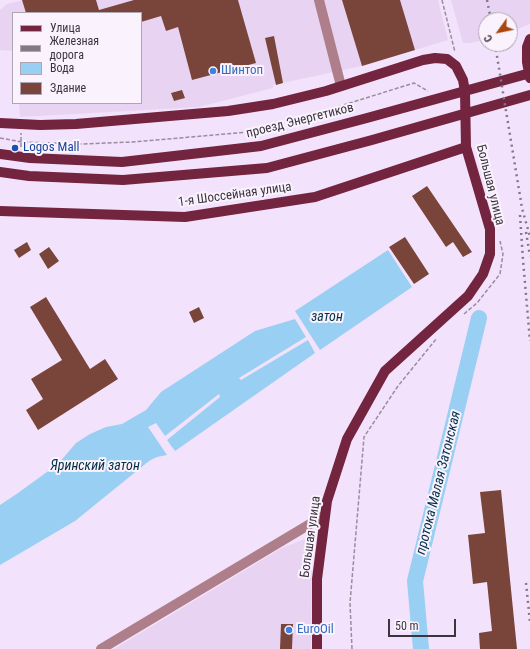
<!DOCTYPE html>
<html>
<head>
<meta charset="utf-8">
<style>
	body { margin:0 }
	#map { position:relative; width:530px; height:649px; overflow:hidden; background:#f3e2fb; font-family:"Roboto Condensed",sans-serif }
	canvas { display:block }
	.legend { position:absolute; left:12px; top:12px; width:130px; height:92px; box-sizing:border-box; background:#faf3fe; border:1px solid #aea7b2; margin:0; padding:5px 7px; list-style:none; font-size:12px; color:#3c353f }
	.legend li { display:flex; align-items:center; gap:8px; height:20px }
	.legend b { width:20px; border:1px solid #aea7b2 }
	.north { position:absolute; left:478px; top:12px; width:40px; height:40px; box-sizing:border-box; background:#faf3fe; border:1px solid #aea7b2; border-radius:50%; rotate:237deg; font-size:11px; font-weight:700; line-height:16px; text-align:center; color:#3c353f }
	.north::after { content:''; display:block; margin:auto; width:14px; height:18px; background:#a9460b; clip-path:polygon(50% 0,100% 100%,50% 72%,0 100%) }
	.scale { position:absolute; left:388px; top:619px; width:68px; height:18px; box-sizing:border-box; border:2px solid #3c353f; border-top:0; padding-left:5px; font-size:12px; line-height:14px; white-space:nowrap; color:#3c353f; -webkit-text-stroke:3px #faf3fe; paint-order:stroke }
</style>
</head>
<body>
<div id="map">
<canvas width="530" height="649"></canvas>
<ul class="legend">
<li><b style="height:5px;background:#73243f"></b>Улица</li>
<li><b style="height:5px;background:#837888"></b>Железная дорога</li>
<li><b style="height:11px;background:#99cff3"></b>Вода</li>
<li><b style="height:11px;background:#79453a"></b>Здание</li>
</ul>
<div class="north">С</div>
<div class="scale">50 m</div>
</div>
<script>
const g = document.querySelector('canvas').getContext('2d');
g.lineJoin = 'round';
function paint(path, color) {
  g.fillStyle = color;
  g.fill(path, 'evenodd');
}
function toPath(rows) {
  const path = new Path2D();
  for (const r of rows) {
    path.moveTo(r[0], r[1]);
    for (let i = 2; i < r.length; i += 2) path.lineTo(r[i], r[i + 1]);
  }
  return path;
}
function trace(path, color, width, dash) {
  g.strokeStyle = color;
  g.lineWidth = width;
  g.lineCap = dash ? 'butt' : 'round';
  g.setLineDash(dash || []);
  g.stroke(path);
}
function drawText(font, color, halo, rows, align = 'center') {
  g.font = font + ' "Roboto Condensed",sans-serif';
  g.lineWidth = 4;
  g.setLineDash([]);
  g.textBaseline = 'middle';
  g.strokeStyle = halo;
  g.fillStyle = color;
  for (const [text, x, y, turn = 0] of rows) {
    g.save();
    g.translate(x, y);
    g.rotate((+turn || 0) * Math.PI / 180);
    g.textAlign = isNaN(turn) ? turn : align;
    if (halo) g.strokeText(text, 0, 0);
    g.fillText(text, 0, 0);
    g.restore();
  }
}
paint(toPath([
	[24,0,438,0,448,40,362,66,273,85,273,88,199,107,20,117,19,103,141,103,141,13,13,13,13,51,0,50,0,10,7,4],
	[451,0,530,0,530,24,510,32,510,20,486,20,486,40,469,43,463,43],
	[305,539,312,548,311,649,114,649,282,548]
]), '#e8d4f2');
paint(toPath([
	[388,250,412,287,320,350,295,311],
	[295,319,306,337,239,378,241,380,308,340,315,353,175,451,167,440,220,397,219,394,165,436,156,423,148,427,167,455,157,457,149,461,75,521,0,565,0,505,18,493,58,464,76,443,90,434,106,427,122,424,146,410,161,392,255,331]
]), '#99cff3');
trace(toPath([
	[421,649,415,581,479,318]
]), '#99cff3', 16);
paint(toPath([
	[22,0,96,0,99,10,134,0,238,0,256,63,192,80,178,27,166,31,161,16,141,22,141,13,26,13],
	[342,0,400,0,415,50,362,66],
	[274,36,283,83,276,85,265,38],
	[182,90,185,98,174,101,171,93],
	[427,186,472,252,463,257,453,242,446,247,412,196],
	[405,237,429,274,414,284,389,247],
	[27,242,31,250,19,258,14,250],
	[49,247,59,261,48,269,39,254],
	[46,297,90,369,105,359,118,379,38,430,26,410,43,399,31,379,62,360,30,307],
	[199,307,204,318,194,323,189,312],
	[501,490,517,649,480,649,479,633,492,631,487,582,473,584,468,535,485,533,480,492],
	[281,624,293,624,292,649,280,649]
]), '#79453a');
trace(toPath([
	[442,0,455,52],
	[0,138,22,142,82,144,133,142,260,131,414,83,428,91],
	[21,147,21,133],
	[482,167,485,177],
	[464,314,477,303,500,274,503,254,500,241],
	[352,649,350,603,364,437,398,386,437,338]
]), '#998d9e', 1.5, [4, 2]);
trace(toPath([
	[319,0,341,86],
	[101,649,325,515]
]), '#ae7f8a', 10);
trace(toPath([
	[530,39,527,47,527,62,530,78],
	[0,123,40,125,76,124,228,111,273,104,326,91,423,60,435,58,447,59,456,66,463,80,465,92,466,147,490,229,490,254,483,274,468,296,385,371,347,439,327,501,317,579,317,649],
	[0,154,30,158,122,162,261,146,367,118,530,73],
	[0,172,29,176,123,180,267,168,372,140,530,95],
	[0,211,185,217,315,197,466,147]
]), '#73243f', 10);
trace(toPath([
	[487,0,491,20],
	[495,44,522,208,530,237],
	[520,215,523,260,530,341],
	[526,232,530,256],
	[526,583,530,622]
]), '#837888', 2.5, [2, 4]);
for (const [x, y, r, color] of [
	[213,71,4,"#3f7fe0"],
	[15,148,4,"#1a4fb4"],
	[289,630,4,"#3f7fe0"]
]) {
  const dot = new Path2D();
  dot.arc(x, y, r, 0, 2 * Math.PI);
  g.fillStyle = color;
  g.fill(dot);
  trace(dot, '#faf3fe', 1.5);
}
drawText('13px', '#366cbe', '#faf3fe', [
	["Шинтоп",221,71],
	["EuroOil",297,630]
], 'left');
drawText('13px', '#3c353f', '#faf3fe', [
	["проезд Энергетиков",300,121,-14],
	["Большая улица",490,185,76],
	["1-я Шоссейная улица",235,195,-8],
	["Большая улица",311,537,-82]
]);
drawText('13px', '#164399', '#faf3fe', [
	["Logos Mall",23,148]
], 'left');
drawText('italic 14px', '#023047', '#faf3fe', [
	["затон",327,317],
	["Яринский затон",95,466],
	["протока Малая Затонская",439,483,-76]
]);
</script>
</body>
</html>
